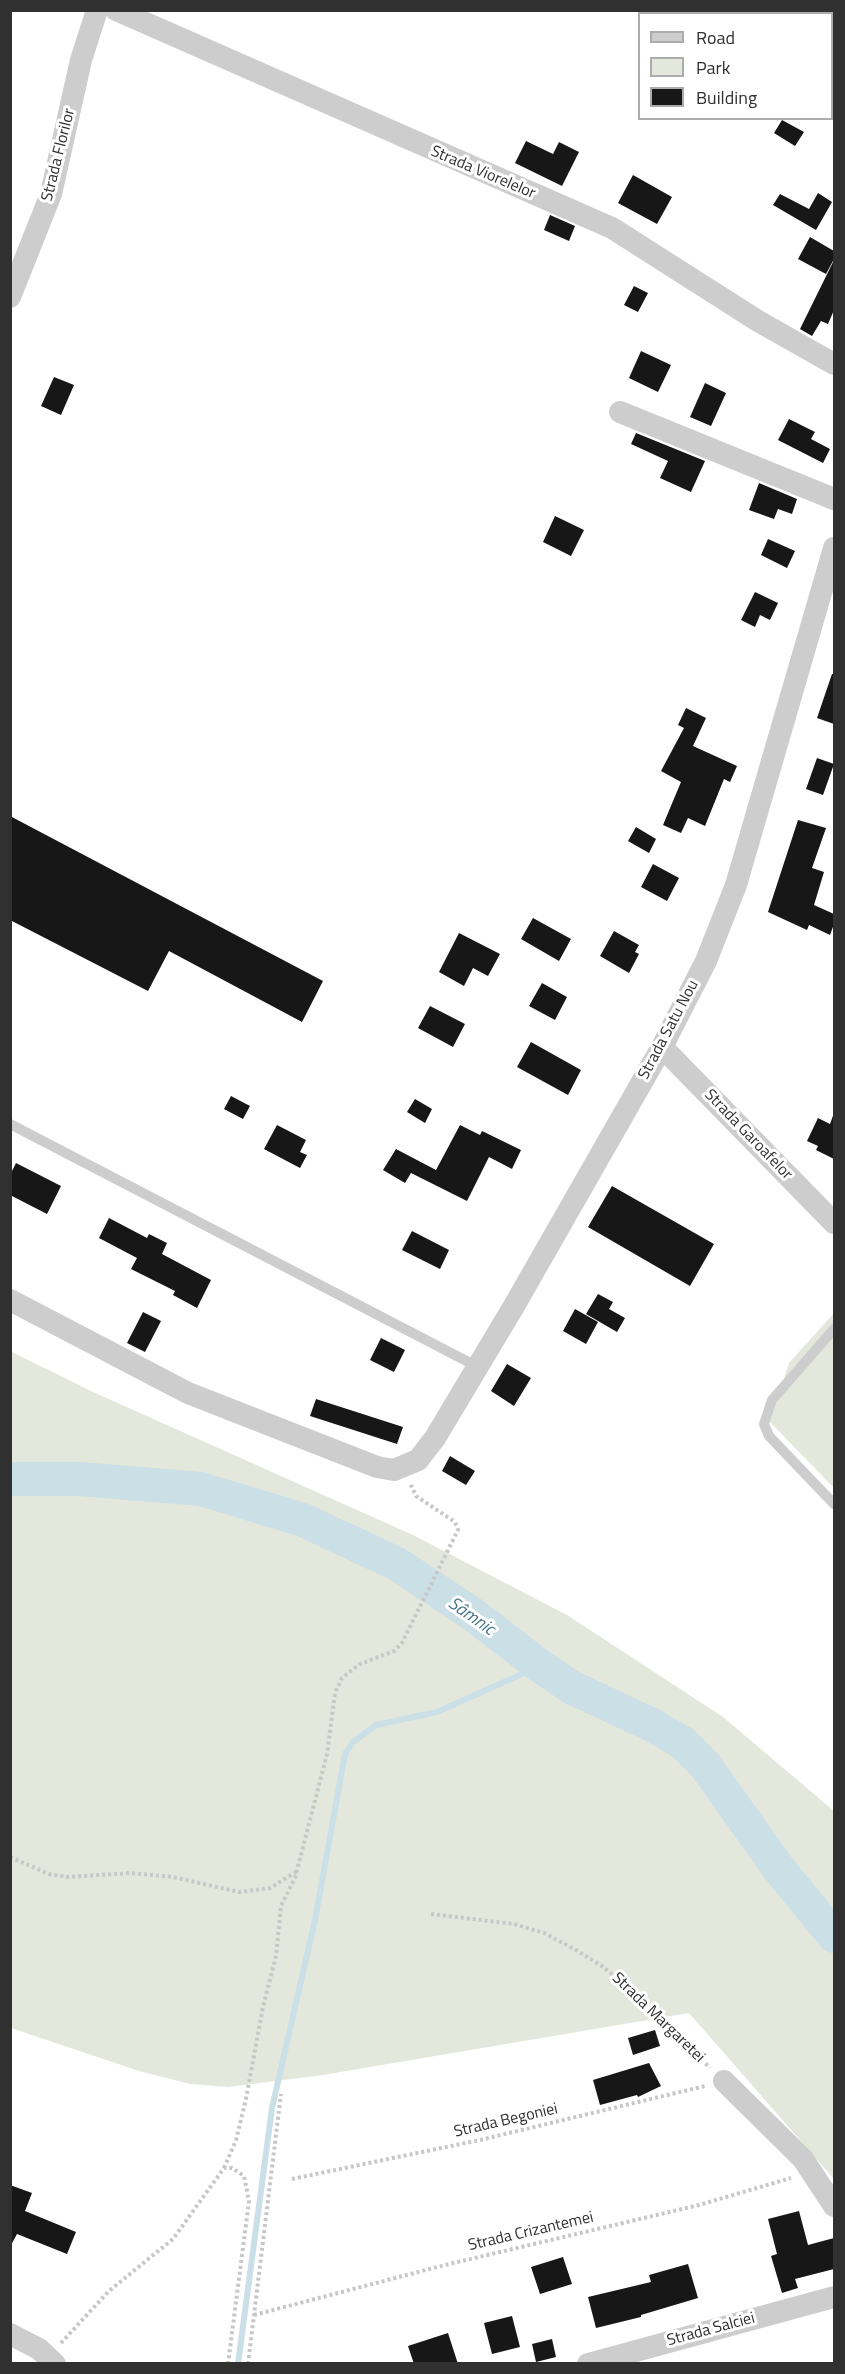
<!DOCTYPE html>
<html>
<head>
<meta charset="utf-8">
<style>
	body { margin:0 }
	#map { position:relative; width:845px; height:2374px; overflow:hidden; background:#fff; font-family:"Titillium Web",sans-serif }
	canvas { display:block }
	.frame { position:absolute; inset:0; border:12px solid #303030; pointer-events:none }
	.legend { position:absolute; left:638px; top:12px; width:195px; height:108px; box-sizing:border-box; background:#fff; border:2px solid #acacac; margin:0; padding:8px 10px; list-style:none; font-size:18px; color:#303030 }
	.legend li { display:flex; align-items:center; gap:12px; height:30px }
	.legend b { width:30px; border:2px solid #acacac }
</style>
</head>
<body>
<div id="map">
<canvas width="845" height="2374"></canvas>
<div class="frame"></div>
<ul class="legend">
<li><b style="height:8px;background:#cdcdcd"></b>Road</li>
<li><b style="height:16px;background:#e4e8dc"></b>Park</li>
<li><b style="height:16px;background:#171717"></b>Building</li>
</ul>
</div>
<script>
const g = document.querySelector('canvas').getContext('2d');
g.lineJoin = 'round';
function paint(path, color) {
  g.fillStyle = color;
  g.fill(path, 'evenodd');
}
function toPath(rows) {
  const path = new Path2D();
  for (const r of rows) {
    path.moveTo(r[0], r[1]);
    for (let i = 2; i < r.length; i += 2) path.lineTo(r[i], r[i + 1]);
  }
  return path;
}
function trace(path, color, width, dash) {
  g.strokeStyle = color;
  g.lineWidth = width;
  g.lineCap = dash ? 'butt' : 'round';
  g.setLineDash(dash || []);
  g.stroke(path);
}
function drawText(font, color, halo, rows, align = 'center') {
  g.font = font + ' "Titillium Web",sans-serif';
  g.lineWidth = 6;
  g.setLineDash([]);
  g.textBaseline = 'middle';
  g.strokeStyle = halo;
  g.fillStyle = color;
  for (const [text, x, y, turn = 0] of rows) {
    g.save();
    g.translate(x, y);
    g.rotate((+turn || 0) * Math.PI / 180);
    g.textAlign = isNaN(turn) ? turn : align;
    if (halo) g.strokeText(text, 0, 0);
    g.fillText(text, 0, 0);
    g.restore();
  }
}
paint(toPath([
	[834,1313,834,1488,770,1422,789,1363],
	[10,1351,93,1392,413,1535,567,1615,723,1717,834,1811,834,2179,689,2013,323,2075,228,2087,190,2084,139,2071,11,2028]
]), '#e4e8dc');
trace(toPath([
	[238,2364,272,2108,315,1920,345,1754,353,1742,376,1725,437,1712,540,1666]
]), '#cbdfe6', 6);
trace(toPath([
	[10,1479,80,1479,201,1489,303,1520,397,1564,471,1613,540,1666,571,1687,652,1725,683,1743,705,1765,779,1869,834,1936]
]), '#cbdfe6', 34);
paint(toPath([
	[782,120,804,132,795,146,774,133],
	[526,141,553,154,559,142,579,152,562,186,515,163],
	[633,175,672,197,657,224,618,203],
	[818,193,832,202,816,230,773,205,780,194,809,209],
	[550,215,575,226,569,241,544,230],
	[810,237,834,251,834,259,826,274,798,259],
	[834,260,834,310,828,324,821,321,812,336,800,329],
	[634,286,648,293,638,312,624,305],
	[641,351,671,365,658,392,629,378],
	[54,377,74,385,61,415,41,406],
	[705,383,726,393,711,426,690,417],
	[789,419,815,432,811,439,830,449,823,463,778,440],
	[636,433,705,461,691,492,660,478,668,461,631,444],
	[759,483,797,499,792,514,778,509,774,519,749,510],
	[555,516,584,530,571,556,543,542],
	[768,539,795,551,787,568,761,555],
	[755,592,778,603,770,620,760,615,755,627,741,620],
	[832,674,834,674,834,724,817,718],
	[686,708,706,718,693,746,737,766,730,782,724,779,705,826,688,818,681,833,663,825,681,782,661,771,684,728,678,725],
	[817,758,834,764,823,795,806,789],
	[10,816,323,981,302,1022,169,951,148,991,10,920],
	[798,820,826,828,812,868,824,872,814,905,834,914,834,924,830,935,809,925,807,930,768,912],
	[636,827,656,839,649,853,628,841],
	[653,864,679,878,667,901,641,887],
	[533,918,571,939,559,961,521,939],
	[614,931,639,945,635,952,639,954,629,973,600,956],
	[459,933,500,954,488,976,473,968,464,986,439,972],
	[542,983,567,997,555,1020,529,1006],
	[430,1006,465,1024,453,1047,418,1028],
	[531,1042,581,1070,568,1095,517,1067],
	[231,1096,250,1106,243,1119,224,1109],
	[415,1099,432,1109,425,1123,407,1112],
	[834,1113,834,1159,816,1150,818,1146,807,1141,818,1118,830,1124],
	[277,1125,306,1140,300,1152,307,1155,300,1168,264,1149],
	[460,1125,480,1135,482,1131,521,1150,512,1169,489,1157,467,1201,411,1173,405,1183,383,1170,396,1149,436,1170],
	[16,1163,61,1186,47,1214,10,1195,10,1175],
	[612,1186,714,1244,690,1286,588,1227],
	[109,1218,147,1238,149,1234,167,1243,162,1254,211,1280,197,1308,173,1295,175,1291,131,1269,137,1258,99,1238],
	[412,1231,449,1250,440,1269,402,1250],
	[598,1294,613,1302,609,1309,625,1318,617,1332,586,1314],
	[575,1309,598,1322,586,1344,563,1331],
	[143,1312,161,1321,145,1352,127,1343],
	[381,1338,405,1350,394,1372,370,1360],
	[507,1364,531,1378,514,1406,491,1391],
	[316,1399,403,1427,397,1444,310,1416],
	[450,1456,475,1471,466,1485,442,1471],
	[655,2030,660,2046,633,2055,628,2038],
	[649,2063,661,2086,638,2097,637,2095,600,2105,593,2080],
	[10,2185,32,2193,25,2211,76,2232,67,2254,17,2234,10,2247],
	[799,2211,808,2245,834,2238,834,2269,795,2279,798,2288,782,2293,771,2256,777,2254,768,2219],
	[563,2257,572,2284,540,2294,531,2267],
	[688,2264,698,2298,641,2315,641,2317,596,2328,588,2297,651,2282,649,2275],
	[512,2316,520,2347,492,2354,484,2323],
	[448,2333,458,2364,414,2364,408,2346],
	[552,2339,556,2357,536,2362,532,2344]
]), '#171717');
trace(toPath([
	[10,1857,49,1874,67,1877,131,1873,173,1877,239,1892,270,1888,296,1872],
	[431,1914,514,1924,544,1933,576,1950,602,1966,631,1990,710,2068],
	[224,2168,236,2140,246,2099,263,2007,276,1956,281,1906,295,1878,327,1754,335,1693,342,1678,360,1664,394,1651,402,1643,458,1530,455,1522,416,1496,410,1483],
	[292,2179,480,2140,705,2086],
	[254,2315,445,2265,699,2205,791,2178],
	[61,2343,109,2291,173,2239,224,2168,232,2168,244,2176,249,2201,228,2364],
	[248,2364,281,2094]
]), '#c7c7c7', 4, [3, 3]);
trace(toPath([
	[10,1124,478,1367],
	[834,1329,772,1400,764,1424,769,1436,834,1504]
]), '#cdcdcd', 10);
trace(toPath([
	[116,10,612,228,758,321,834,364],
	[10,297,51,194,81,60,97,10],
	[620,412,834,499],
	[662,1047,834,1223],
	[10,1300,188,1393,377,1467,394,1470,418,1460,435,1438,514,1306,662,1047,706,961,736,885,834,548],
	[724,2081,803,2159,834,2206],
	[10,2334,39,2349,55,2364],
	[588,2364,834,2297]
]), '#cdcdcd', 22);
drawText('16px', '#303030', '#fff', [
	["Strada Florilor",59,155,-76],
	["Strada Viorelelor",483,173,23],
	["Strada Satu Nou",669,1030,-62],
	["Strada Garoafelor",748,1135,46],
	["Strada Margaretei",658,2018,44],
	["Strada Begoniei",506,2121,-13],
	["Strada Crizantemei",531,2232,-13],
	["Strada Salciei",711,2330,-15]
]);
drawText('italic 18px', '#477788', '#fff', [
	["Sâmnic",471,1617,35]
]);
</script>
</body>
</html>
